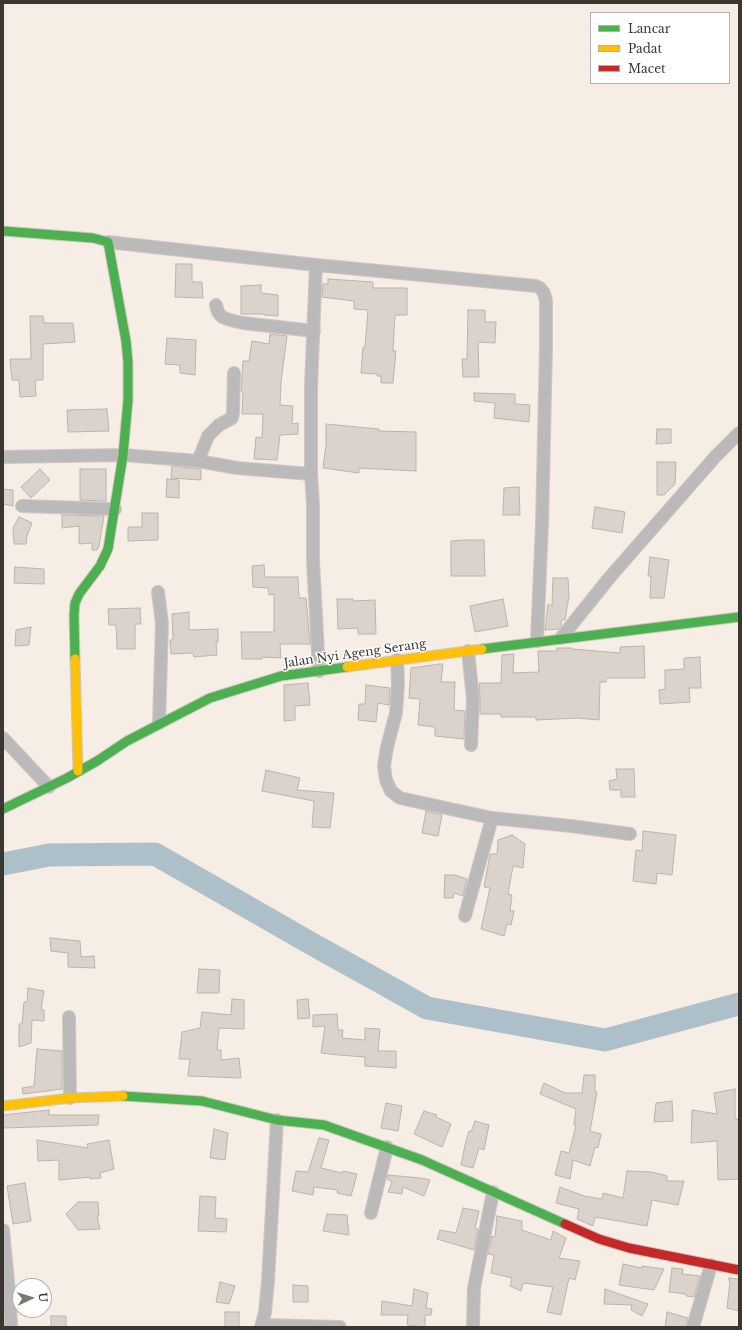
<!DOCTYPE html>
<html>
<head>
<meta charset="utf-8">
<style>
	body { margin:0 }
	#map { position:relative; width:742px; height:1330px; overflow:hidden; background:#f6ede5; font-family:"Libre Baskerville",serif }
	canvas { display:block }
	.frame { position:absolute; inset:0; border:4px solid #3c3630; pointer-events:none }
	.legend { position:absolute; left:590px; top:12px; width:140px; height:72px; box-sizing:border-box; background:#fff; border:1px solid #b1afac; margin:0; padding:5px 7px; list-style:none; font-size:12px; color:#3c3630 }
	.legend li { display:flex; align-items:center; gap:8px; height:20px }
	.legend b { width:20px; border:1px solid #b1afac }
	.north { position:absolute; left:12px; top:1278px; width:40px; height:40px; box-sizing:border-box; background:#fff; border:1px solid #b1afac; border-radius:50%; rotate:86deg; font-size:11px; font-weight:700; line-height:16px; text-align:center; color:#3c3630 }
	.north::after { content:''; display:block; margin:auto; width:14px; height:18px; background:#7d766f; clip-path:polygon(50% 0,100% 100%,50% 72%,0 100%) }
</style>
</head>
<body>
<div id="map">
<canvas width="742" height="1330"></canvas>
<div class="frame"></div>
<ul class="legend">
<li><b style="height:5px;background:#4caf50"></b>Lancar</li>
<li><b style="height:5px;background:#ffc107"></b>Padat</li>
<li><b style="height:5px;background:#c62828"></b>Macet</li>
</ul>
<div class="north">U</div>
</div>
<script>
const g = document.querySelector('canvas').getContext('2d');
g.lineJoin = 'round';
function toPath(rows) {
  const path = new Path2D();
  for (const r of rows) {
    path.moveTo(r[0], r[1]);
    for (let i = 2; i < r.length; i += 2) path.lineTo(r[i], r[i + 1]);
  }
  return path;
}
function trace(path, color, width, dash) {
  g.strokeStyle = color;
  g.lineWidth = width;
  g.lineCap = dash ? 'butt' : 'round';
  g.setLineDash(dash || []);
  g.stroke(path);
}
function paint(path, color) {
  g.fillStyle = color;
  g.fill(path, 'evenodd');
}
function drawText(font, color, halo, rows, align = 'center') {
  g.font = font + ' "Libre Baskerville",serif';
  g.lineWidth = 3;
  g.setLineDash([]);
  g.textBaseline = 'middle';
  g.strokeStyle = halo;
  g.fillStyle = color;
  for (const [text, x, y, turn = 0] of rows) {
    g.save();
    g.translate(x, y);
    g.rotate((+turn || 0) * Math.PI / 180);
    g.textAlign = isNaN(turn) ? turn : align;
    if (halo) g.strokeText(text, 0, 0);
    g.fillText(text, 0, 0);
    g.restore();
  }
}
trace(toPath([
	[3,864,49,855,155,854,312,944,427,1008,605,1040,739,1004]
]), '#adc0c9', 23);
const building = toPath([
	[176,264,192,264,192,282,202,282,203,298,175,297,176,264],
	[328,279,373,282,373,288,407,288,407,315,395,315,393,351,396,351,393,383,381,383,381,376,377,376,378,374,361,373,363,347,365,347,368,310,354,309,354,301,322,297,323,284,328,284,328,279],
	[261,285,261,293,278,295,278,316,264,315,264,314,241,314,241,286,261,285],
	[468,310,485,310,485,322,496,322,495,343,478,342,479,377,463,377,462,359,467,359,468,310],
	[30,316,43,316,44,323,73,323,75,342,43,344,43,380,35,380,36,396,20,397,19,380,12,380,10,359,31,359,30,316],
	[270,334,287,336,281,382,280,405,293,406,292,424,298,423,298,434,280,435,277,460,254,459,256,437,262,438,263,414,242,414,243,392,241,391,243,361,249,361,252,341,269,344,270,334],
	[167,338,196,340,195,375,180,373,180,365,165,364,167,338],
	[474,393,515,394,515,404,530,405,529,422,494,418,495,403,474,401,474,393],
	[107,409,109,431,68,432,67,410,107,409],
	[326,424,379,429,379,431,416,432,416,471,359,468,359,473,323,468,326,445,326,424],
	[657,429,671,429,671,443,656,444,657,429],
	[657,462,676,462,675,484,664,495,657,495,657,462],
	[172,466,201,469,201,480,171,478,172,466],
	[40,469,50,480,31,498,21,487,40,469],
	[80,469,106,469,106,501,80,500,80,469],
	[167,479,179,480,179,498,166,497,167,479],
	[519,487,520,515,503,515,504,488,519,487],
	[3,489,13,490,13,506,3,504,3,489],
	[595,507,625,512,622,533,592,528,595,507],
	[142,513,158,513,158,540,128,541,128,527,142,527,142,513],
	[62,515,104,516,99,546,97,550,92,550,92,543,79,544,79,526,62,528,62,515],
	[19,517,32,523,27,536,26,544,14,544,13,528,19,517],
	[465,540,484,540,485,576,451,576,451,541,465,540],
	[650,557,669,560,664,598,650,598,651,576,648,576,650,557],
	[264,565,265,577,298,577,299,598,306,598,310,644,280,644,281,658,262,657,262,659,242,659,241,632,274,632,274,594,269,595,268,588,253,587,252,566,264,565],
	[15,567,44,569,44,584,14,583,15,567],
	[553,578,568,578,569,596,565,620,561,620,561,626,559,629,545,630,548,604,552,606,553,578],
	[337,599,353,599,353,601,375,600,376,634,358,634,358,628,338,629,337,599],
	[503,599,508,626,475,632,470,606,503,599],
	[140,608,141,624,135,624,135,649,117,649,116,625,109,625,108,609,140,608],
	[189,612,189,630,218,629,218,642,216,642,217,655,194,657,193,653,171,654,170,640,173,640,172,614,189,612],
	[31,627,29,645,15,646,16,630,31,627],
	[644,646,645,678,606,678,606,682,600,682,599,720,578,718,536,720,536,717,501,717,501,714,480,714,480,698,479,683,501,683,502,655,514,654,513,673,539,672,538,651,557,651,557,648,572,648,572,649,620,653,620,647,644,646],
	[700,657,701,688,689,688,690,702,660,704,659,690,665,689,665,670,684,669,684,658,700,657],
	[440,664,443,664,441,682,455,682,454,710,465,711,464,739,435,736,435,727,418,725,420,699,409,698,411,668,440,664],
	[308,683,310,705,295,706,295,720,284,721,284,685,308,683],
	[366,685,390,688,389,705,378,703,376,722,358,720,359,704,365,704,366,685],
	[616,769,634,769,635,797,621,797,621,790,610,790,609,781,617,779,616,769],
	[266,770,300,778,297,790,334,793,330,828,312,827,314,801,262,791,266,770],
	[426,811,442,815,438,836,422,833,426,811],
	[643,831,676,835,672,875,657,873,656,884,633,881,636,850,642,851,643,831],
	[512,835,525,844,523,868,513,866,508,894,512,895,510,911,514,911,511,925,507,924,504,936,481,929,490,888,484,887,490,854,497,854,498,840,512,835],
	[445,875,455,875,467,879,463,896,454,893,453,898,444,898,445,875],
	[50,938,80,941,81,957,94,956,95,968,68,967,68,953,51,951,50,938],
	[199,969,220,970,219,993,197,993,199,969],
	[28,988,44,991,41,1009,44,1010,44,1021,32,1020,31,1043,19,1047,19,1024,22,1024,24,1002,27,1002,28,988],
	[232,999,244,1000,244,1029,219,1028,217,1050,221,1050,221,1060,239,1058,241,1078,188,1076,190,1059,179,1059,182,1032,200,1028,202,1012,231,1015,232,999],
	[308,999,310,1018,298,1019,297,1000,308,999],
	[337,1014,338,1030,343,1030,342,1038,365,1040,365,1028,380,1029,378,1051,396,1051,396,1068,365,1066,365,1057,339,1055,321,1053,325,1026,313,1027,313,1015,337,1014],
	[37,1049,62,1051,62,1089,23,1094,22,1088,34,1086,37,1049],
	[584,1075,595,1075,595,1092,597,1092,590,1131,601,1134,598,1148,595,1147,590,1166,573,1160,570,1179,555,1175,561,1151,569,1153,576,1125,574,1125,576,1109,540,1094,544,1083,565,1093,582,1093,584,1075],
	[735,1089,735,1119,739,1119,739,1179,718,1180,717,1141,691,1143,692,1110,717,1114,714,1093,735,1089],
	[672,1101,673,1121,654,1122,656,1103,672,1101],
	[386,1103,402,1106,398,1131,381,1128,386,1103],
	[49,1110,49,1115,99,1115,98,1125,3,1128,3,1115,49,1110],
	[424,1111,437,1115,436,1117,451,1124,442,1147,414,1134,424,1111],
	[475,1121,489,1125,484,1150,479,1148,473,1168,461,1165,465,1145,469,1131,471,1132,475,1121],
	[214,1129,228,1133,225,1160,210,1158,214,1129],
	[319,1138,329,1140,321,1168,342,1173,343,1171,357,1174,351,1196,337,1193,338,1190,314,1187,313,1195,292,1191,296,1171,308,1172,319,1138],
	[37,1140,88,1148,87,1144,109,1140,114,1169,100,1173,101,1178,90,1179,90,1177,59,1180,59,1160,38,1161,37,1140],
	[627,1171,652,1172,667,1176,667,1181,684,1181,678,1205,652,1200,647,1226,595,1217,593,1226,577,1219,579,1209,556,1203,560,1187,584,1196,602,1199,603,1193,623,1198,627,1171],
	[388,1175,420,1178,430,1180,424,1196,403,1187,402,1194,388,1192,392,1182,387,1179,388,1175],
	[25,1183,31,1221,13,1224,7,1186,25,1183],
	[200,1196,216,1197,215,1218,227,1219,226,1232,198,1231,200,1196],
	[78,1202,98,1202,99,1216,97,1216,100,1229,78,1230,66,1214,78,1202],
	[463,1208,479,1211,475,1228,478,1229,474,1250,437,1239,440,1230,456,1233,463,1208],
	[327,1214,347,1215,349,1235,323,1231,327,1214],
	[497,1216,522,1221,522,1230,551,1240,553,1231,566,1238,559,1258,580,1261,575,1280,569,1278,561,1315,547,1312,553,1287,523,1283,521,1291,510,1286,512,1278,491,1273,494,1255,488,1254,492,1236,495,1237,497,1216],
	[623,1264,642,1268,642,1266,664,1269,654,1290,619,1285,623,1264],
	[672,1268,683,1269,682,1274,700,1276,694,1297,686,1296,686,1294,669,1292,672,1268],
	[729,1278,739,1279,739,1311,727,1308,730,1282,729,1282,729,1278],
	[220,1282,235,1286,229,1304,216,1302,220,1282],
	[293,1285,308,1286,308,1302,293,1302,293,1285],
	[414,1289,428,1293,426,1308,432,1309,431,1315,425,1315,425,1327,407,1325,408,1315,381,1315,382,1301,412,1306,414,1289],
	[605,1289,648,1304,642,1316,631,1310,632,1305,604,1304,605,1289],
	[225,1312,239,1312,239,1327,225,1327,225,1312],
	[667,1312,688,1318,686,1327,665,1327,667,1312],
	[51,1316,66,1316,66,1327,51,1327,51,1316]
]);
paint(building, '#dbd3cb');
trace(building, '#bab3ac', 1);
const street = toPath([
	[108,242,316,265,311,386,311,474,313,504,313,561,319,671],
	[316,265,536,286,540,288,544,293,546,301,546,348,542,523,537,641],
	[216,305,218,312,222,317,230,320,243,323,314,331],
	[3,457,123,455,198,461,237,468,311,474],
	[198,461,208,436,219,425,232,418,233,412,234,373],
	[22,506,115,509],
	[158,592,162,623,159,723],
	[561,638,610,577,715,457,739,433],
	[468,651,473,699,471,745],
	[397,660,398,684,396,713,387,747,384,766,386,780,391,791,400,798,492,818,571,826,630,834],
	[3,738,49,787],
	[465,916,492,818],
	[69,1017,70,1098],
	[371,1213,387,1147],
	[3,1230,10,1302,11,1327],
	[262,1325,340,1327],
	[261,1327,265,1312,268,1281,277,1120],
	[473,1327,474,1288,493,1192],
	[693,1327,711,1265]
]);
const fast = toPath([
	[3,231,93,238,108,242,126,341,128,362,128,400,123,455,108,549,100,566,79,594,75,603,74,615,75,659],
	[482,649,739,617],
	[3,809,67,778,97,761,127,741,210,698,281,676,347,667],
	[123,1096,202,1101,277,1120,324,1125,422,1160,565,1224]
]);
const slow = toPath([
	[75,659,78,771],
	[347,667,482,649],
	[3,1106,70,1098,123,1096]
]);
const jam = toPath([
	[565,1224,599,1239,629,1248,739,1270]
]);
trace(street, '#cfc8c2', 14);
trace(fast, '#cfc8c2', 11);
trace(slow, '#cfc8c2', 11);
trace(jam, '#cfc8c2', 11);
trace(street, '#bcb9ba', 12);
trace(fast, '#4caf50', 9);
trace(slow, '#ffc107', 9);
trace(jam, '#c62828', 9);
drawText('12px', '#3c3630', '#fff', [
	["Jalan Nyi Ageng Serang",355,654,-8]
]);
</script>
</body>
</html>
